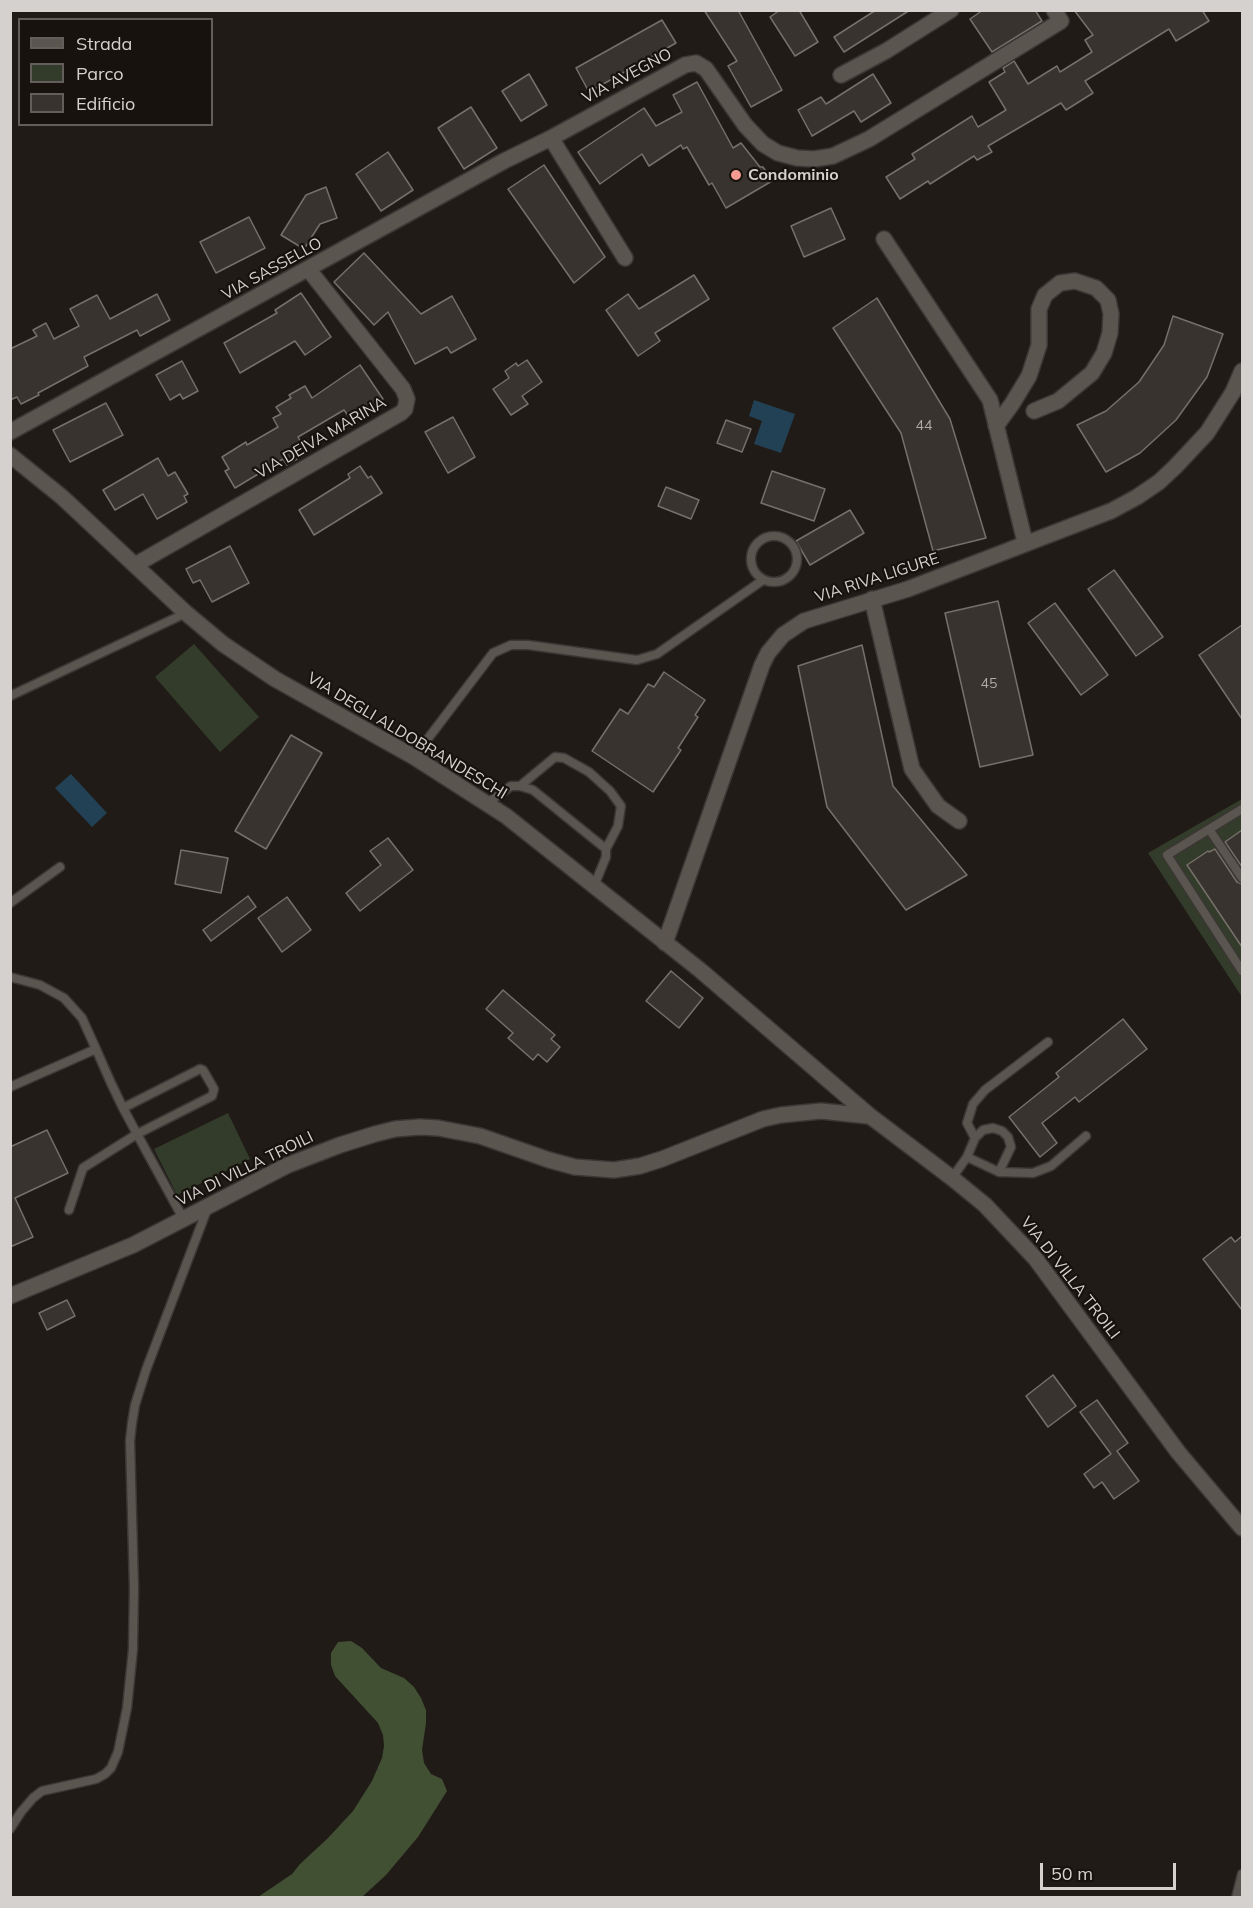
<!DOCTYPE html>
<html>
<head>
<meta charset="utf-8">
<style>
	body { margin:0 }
	#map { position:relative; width:1253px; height:1908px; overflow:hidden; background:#201b17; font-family:Mulish,sans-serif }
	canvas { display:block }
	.frame { position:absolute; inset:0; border:12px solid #d5d1ce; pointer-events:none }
	.legend { position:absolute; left:18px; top:18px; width:195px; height:108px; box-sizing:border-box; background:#17120e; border:2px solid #635e5b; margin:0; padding:8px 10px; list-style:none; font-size:18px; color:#d5d1ce }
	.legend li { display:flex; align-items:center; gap:12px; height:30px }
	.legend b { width:30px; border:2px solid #635e5b }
	.scale { position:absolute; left:1040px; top:1863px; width:136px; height:27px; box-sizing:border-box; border:3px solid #d5d1ce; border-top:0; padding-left:8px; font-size:18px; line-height:21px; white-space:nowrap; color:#d5d1ce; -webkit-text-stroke:4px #17120e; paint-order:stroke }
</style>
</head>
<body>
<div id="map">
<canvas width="1253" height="1908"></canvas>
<div class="frame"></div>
<ul class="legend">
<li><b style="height:8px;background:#5b5550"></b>Strada</li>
<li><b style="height:16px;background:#333c2a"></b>Parco</li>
<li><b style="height:16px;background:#38332e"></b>Edificio</li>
</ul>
<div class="scale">50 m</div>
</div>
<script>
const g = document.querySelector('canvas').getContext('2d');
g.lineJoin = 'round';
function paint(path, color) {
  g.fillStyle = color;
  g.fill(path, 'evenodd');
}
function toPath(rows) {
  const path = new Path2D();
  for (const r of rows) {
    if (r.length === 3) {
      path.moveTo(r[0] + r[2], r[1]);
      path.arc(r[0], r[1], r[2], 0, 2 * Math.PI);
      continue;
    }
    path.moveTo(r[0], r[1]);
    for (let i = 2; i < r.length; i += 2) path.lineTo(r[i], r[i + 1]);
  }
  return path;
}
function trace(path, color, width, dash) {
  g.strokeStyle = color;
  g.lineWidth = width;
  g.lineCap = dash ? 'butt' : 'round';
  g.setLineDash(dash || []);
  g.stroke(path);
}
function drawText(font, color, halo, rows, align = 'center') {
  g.font = font + ' Mulish,sans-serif';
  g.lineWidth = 4.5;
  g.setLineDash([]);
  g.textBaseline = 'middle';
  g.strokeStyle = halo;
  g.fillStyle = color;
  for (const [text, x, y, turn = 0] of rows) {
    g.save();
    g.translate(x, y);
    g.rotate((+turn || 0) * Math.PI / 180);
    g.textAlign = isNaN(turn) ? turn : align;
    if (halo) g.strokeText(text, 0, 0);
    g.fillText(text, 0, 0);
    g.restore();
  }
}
paint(toPath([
	[194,644,259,717,220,752,155,677],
	[1242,799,1242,997,1148,853],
	[228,1113,250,1159,177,1195,154,1149]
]), '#333c2a');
paint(toPath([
	[351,1641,362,1648,381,1668,404,1678,414,1687,421,1698,426,1710,426,1723,422,1750,424,1763,431,1774,442,1779,447,1791,418,1837,386,1875,362,1897,258,1897,292,1874,300,1864,328,1838,353,1811,372,1781,382,1758,384,1746,383,1735,378,1723,335,1676,331,1665,331,1653,338,1642]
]), '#414f33');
paint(toPath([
	[754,400,795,414,781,453,754,444,762,421,749,416],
	[71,774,107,813,92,827,55,788]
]), '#234154');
const building = toPath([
	[704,10,738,10,782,90,751,107,728,66,737,61,704,10],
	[780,10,799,10,818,42,795,56,770,17,780,10],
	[876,10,910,10,844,52,834,37,876,10],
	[983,10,1035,10,1042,21,992,52,970,19,983,10],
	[1074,10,1202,10,1209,21,1176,41,1169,29,1085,81,1093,93,1066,110,1061,103,988,146,992,152,977,160,974,156,930,184,928,181,900,199,886,177,915,159,912,154,972,116,978,127,1006,110,989,82,1005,72,1003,68,1014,61,1028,84,1057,66,1060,72,1092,52,1085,40,1093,35,1074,10],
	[662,20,676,43,589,92,576,68,662,20],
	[529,74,547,105,521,121,502,91,529,74],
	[873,74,891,103,861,122,854,111,812,136,798,110,821,97,826,104,873,74],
	[697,82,733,148,741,143,760,167,763,167,772,181,726,208,712,183,709,185,687,147,683,149,681,145,649,166,642,154,600,184,578,152,644,108,656,126,682,112,673,95,697,82],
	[471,107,497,148,464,169,438,128,471,107],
	[388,152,413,190,381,211,356,174,388,152],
	[544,165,605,257,574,283,508,189,544,165],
	[326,187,337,218,320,224,304,249,281,235,306,195,326,187],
	[831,208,845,239,804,257,791,226,831,208],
	[249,217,265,248,216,273,200,242,249,217],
	[364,253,421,314,452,296,476,339,451,353,447,347,415,364,388,312,374,325,334,282,364,253],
	[694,275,709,299,655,333,660,341,638,356,606,310,628,294,639,309,694,275],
	[301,293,331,337,305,355,295,341,240,373,224,343,277,313,275,310,301,293],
	[157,294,170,320,140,336,137,330,84,357,88,366,38,393,39,395,21,404,17,397,10,400,10,349,37,336,33,330,46,323,54,339,79,326,70,309,97,295,110,319,157,294],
	[877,298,950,419,986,538,933,551,901,433,833,328,877,298],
	[1173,316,1223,334,1207,377,1176,420,1140,453,1106,472,1077,425,1106,411,1139,382,1164,345,1173,316],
	[527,360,542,382,522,396,528,404,511,415,493,389,509,378,505,371,516,363,518,366,527,360],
	[182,361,198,391,183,399,180,394,170,400,156,375,182,361],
	[360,365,383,399,352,421,344,410,298,437,307,453,287,465,283,459,235,488,225,471,229,469,222,457,246,442,247,445,278,427,273,418,281,414,276,407,291,398,289,395,305,386,312,398,360,365],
	[106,403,123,435,70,462,53,430,106,403],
	[453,417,475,457,448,473,425,432,453,417],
	[726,420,751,429,742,452,717,443,726,420],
	[158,458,168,476,175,472,188,494,184,496,187,502,157,519,143,494,115,510,103,490,158,458],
	[360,466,368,478,371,476,382,493,314,535,299,510,350,478,348,474,360,466],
	[772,471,825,489,814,521,761,503,772,471],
	[666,487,699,500,691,519,658,506,666,487],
	[850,510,864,533,810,565,796,541,850,510],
	[230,546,249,583,212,602,200,580,193,583,186,569,230,546],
	[1114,570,1163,637,1136,656,1088,589,1114,570],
	[998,601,1033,755,980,767,945,613,998,601],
	[1055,603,1108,675,1081,695,1028,623,1055,603],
	[1242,625,1242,719,1199,655,1242,625],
	[862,645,893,786,967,875,906,910,827,807,798,666,862,645],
	[664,672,705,700,695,715,698,717,678,748,681,750,653,792,592,751,620,709,628,714,648,684,654,687,664,672],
	[291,735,322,753,266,849,235,831,291,735],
	[1242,830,1242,867,1225,842,1242,830],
	[388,838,413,870,360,911,346,893,381,865,370,851,388,838],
	[1215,849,1237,882,1242,884,1242,947,1187,865,1208,851,1209,852,1215,849],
	[181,850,228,858,221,893,175,884,181,850],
	[248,896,256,907,211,941,203,930,248,896],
	[287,897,311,930,282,952,258,918,287,897],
	[671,971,703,998,679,1028,646,1001,671,971],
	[503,990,555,1035,551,1039,560,1047,547,1062,538,1054,533,1060,508,1038,513,1033,486,1009,503,990],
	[1123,1019,1147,1049,1079,1102,1075,1097,1042,1123,1057,1143,1040,1157,1009,1117,1059,1077,1056,1073,1123,1019],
	[47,1130,68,1173,15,1198,33,1237,10,1247,10,1147,47,1130],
	[1242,1236,1242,1310,1203,1259,1231,1237,1235,1242,1242,1236],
	[67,1300,75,1316,47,1330,39,1313,67,1300],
	[1053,1375,1076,1406,1048,1427,1026,1396,1053,1375],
	[1097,1400,1128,1443,1117,1451,1139,1481,1114,1499,1102,1482,1094,1488,1084,1474,1111,1454,1080,1412,1097,1400]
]);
paint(building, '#38332e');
trace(building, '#75706a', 1.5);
const service = toPath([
	[774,559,23],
	[10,696,186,613],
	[414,757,493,653,511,645,528,645,637,660,657,654,763,580],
	[520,786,555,757,564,758,589,772,610,791,621,806,618,826,606,849],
	[486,804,511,786,520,786,533,790,606,849,606,857,594,886],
	[1242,809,1167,855,1242,971],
	[1209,829,1242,878],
	[10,903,60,867],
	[10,977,40,985,64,998,82,1018,96,1049],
	[10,1087,96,1049,111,1083,123,1108,137,1134,212,1096,214,1089,203,1070,200,1069,123,1108],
	[975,1138,967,1123,973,1104,985,1090,1048,1042],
	[999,1172,1033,1173,1051,1166,1086,1136],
	[952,1178,967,1157,975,1138,983,1130,993,1128,1002,1131,1008,1137,1011,1147,999,1172,967,1157],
	[69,1210,83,1168,137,1134,184,1220],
	[10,1829,21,1812,33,1798,42,1791,96,1779,105,1774,111,1768,118,1752,127,1708,133,1649,134,1588,130,1441,132,1423,135,1405,146,1370,208,1207],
	[1236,1898,1242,1874]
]);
const minor = toPath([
	[841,75,886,51,951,10],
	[884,239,990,400,1025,542],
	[625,258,551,138,685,65,696,63,706,69,745,125,763,144,778,153,797,158,814,159,833,156,869,139,1061,21,1054,10],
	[996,426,1012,404,1029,376,1039,345,1039,309,1045,295,1060,283,1075,281,1096,288,1108,300,1111,314,1110,333,1104,353,1092,373,1058,401,1034,411],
	[10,432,504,161,551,138],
	[135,565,401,413,405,409,407,399,403,389,309,270],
	[872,599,912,769,938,806,959,821],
	[665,943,762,665,768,653,783,635,804,621,908,589,1111,511,1137,497,1159,482,1175,467,1207,433,1233,392,1242,371]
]);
const tertiary = toPath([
	[10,455,62,497,186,613,223,644,275,679,414,757,506,816,700,970,870,1116,952,1178,985,1205,1035,1258,1178,1452,1242,1528],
	[10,1296,133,1245,288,1165,340,1145,375,1134,395,1129,420,1127,438,1128,480,1136,549,1160,575,1167,614,1170,640,1166,662,1159,763,1119,781,1115,821,1111,868,1116]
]);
trace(service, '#3b3734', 11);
trace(minor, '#3b3734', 18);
trace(tertiary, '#3b3734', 18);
trace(service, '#5b5550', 8);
trace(minor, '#5b5550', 15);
trace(tertiary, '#5b5550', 15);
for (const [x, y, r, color] of [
	[736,175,6,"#f59c92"]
]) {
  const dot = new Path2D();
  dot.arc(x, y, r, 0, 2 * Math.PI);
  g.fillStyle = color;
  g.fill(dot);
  trace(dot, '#17120e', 2);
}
drawText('14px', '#aeaaa6', null, [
	["44",924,426],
	["45",989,684]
]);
drawText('16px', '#d5d1ce', '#17120e', [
	["VIA AVEGNO",627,76,-28],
	["VIA SASSELLO",272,269,-29],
	["VIA DEIVA MARINA",321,438,-30],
	["VIA RIVA LIGURE",877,578,-18],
	["VIA DEGLI ALDOBRANDESCHI",407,736,31],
	["VIA DI VILLA TROILI",245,1169,-26],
	["VIA DI VILLA TROILI",1070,1278,52]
]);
drawText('bold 16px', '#d5d1ce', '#17120e', [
	["Condominio",748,175]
], 'left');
</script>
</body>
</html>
